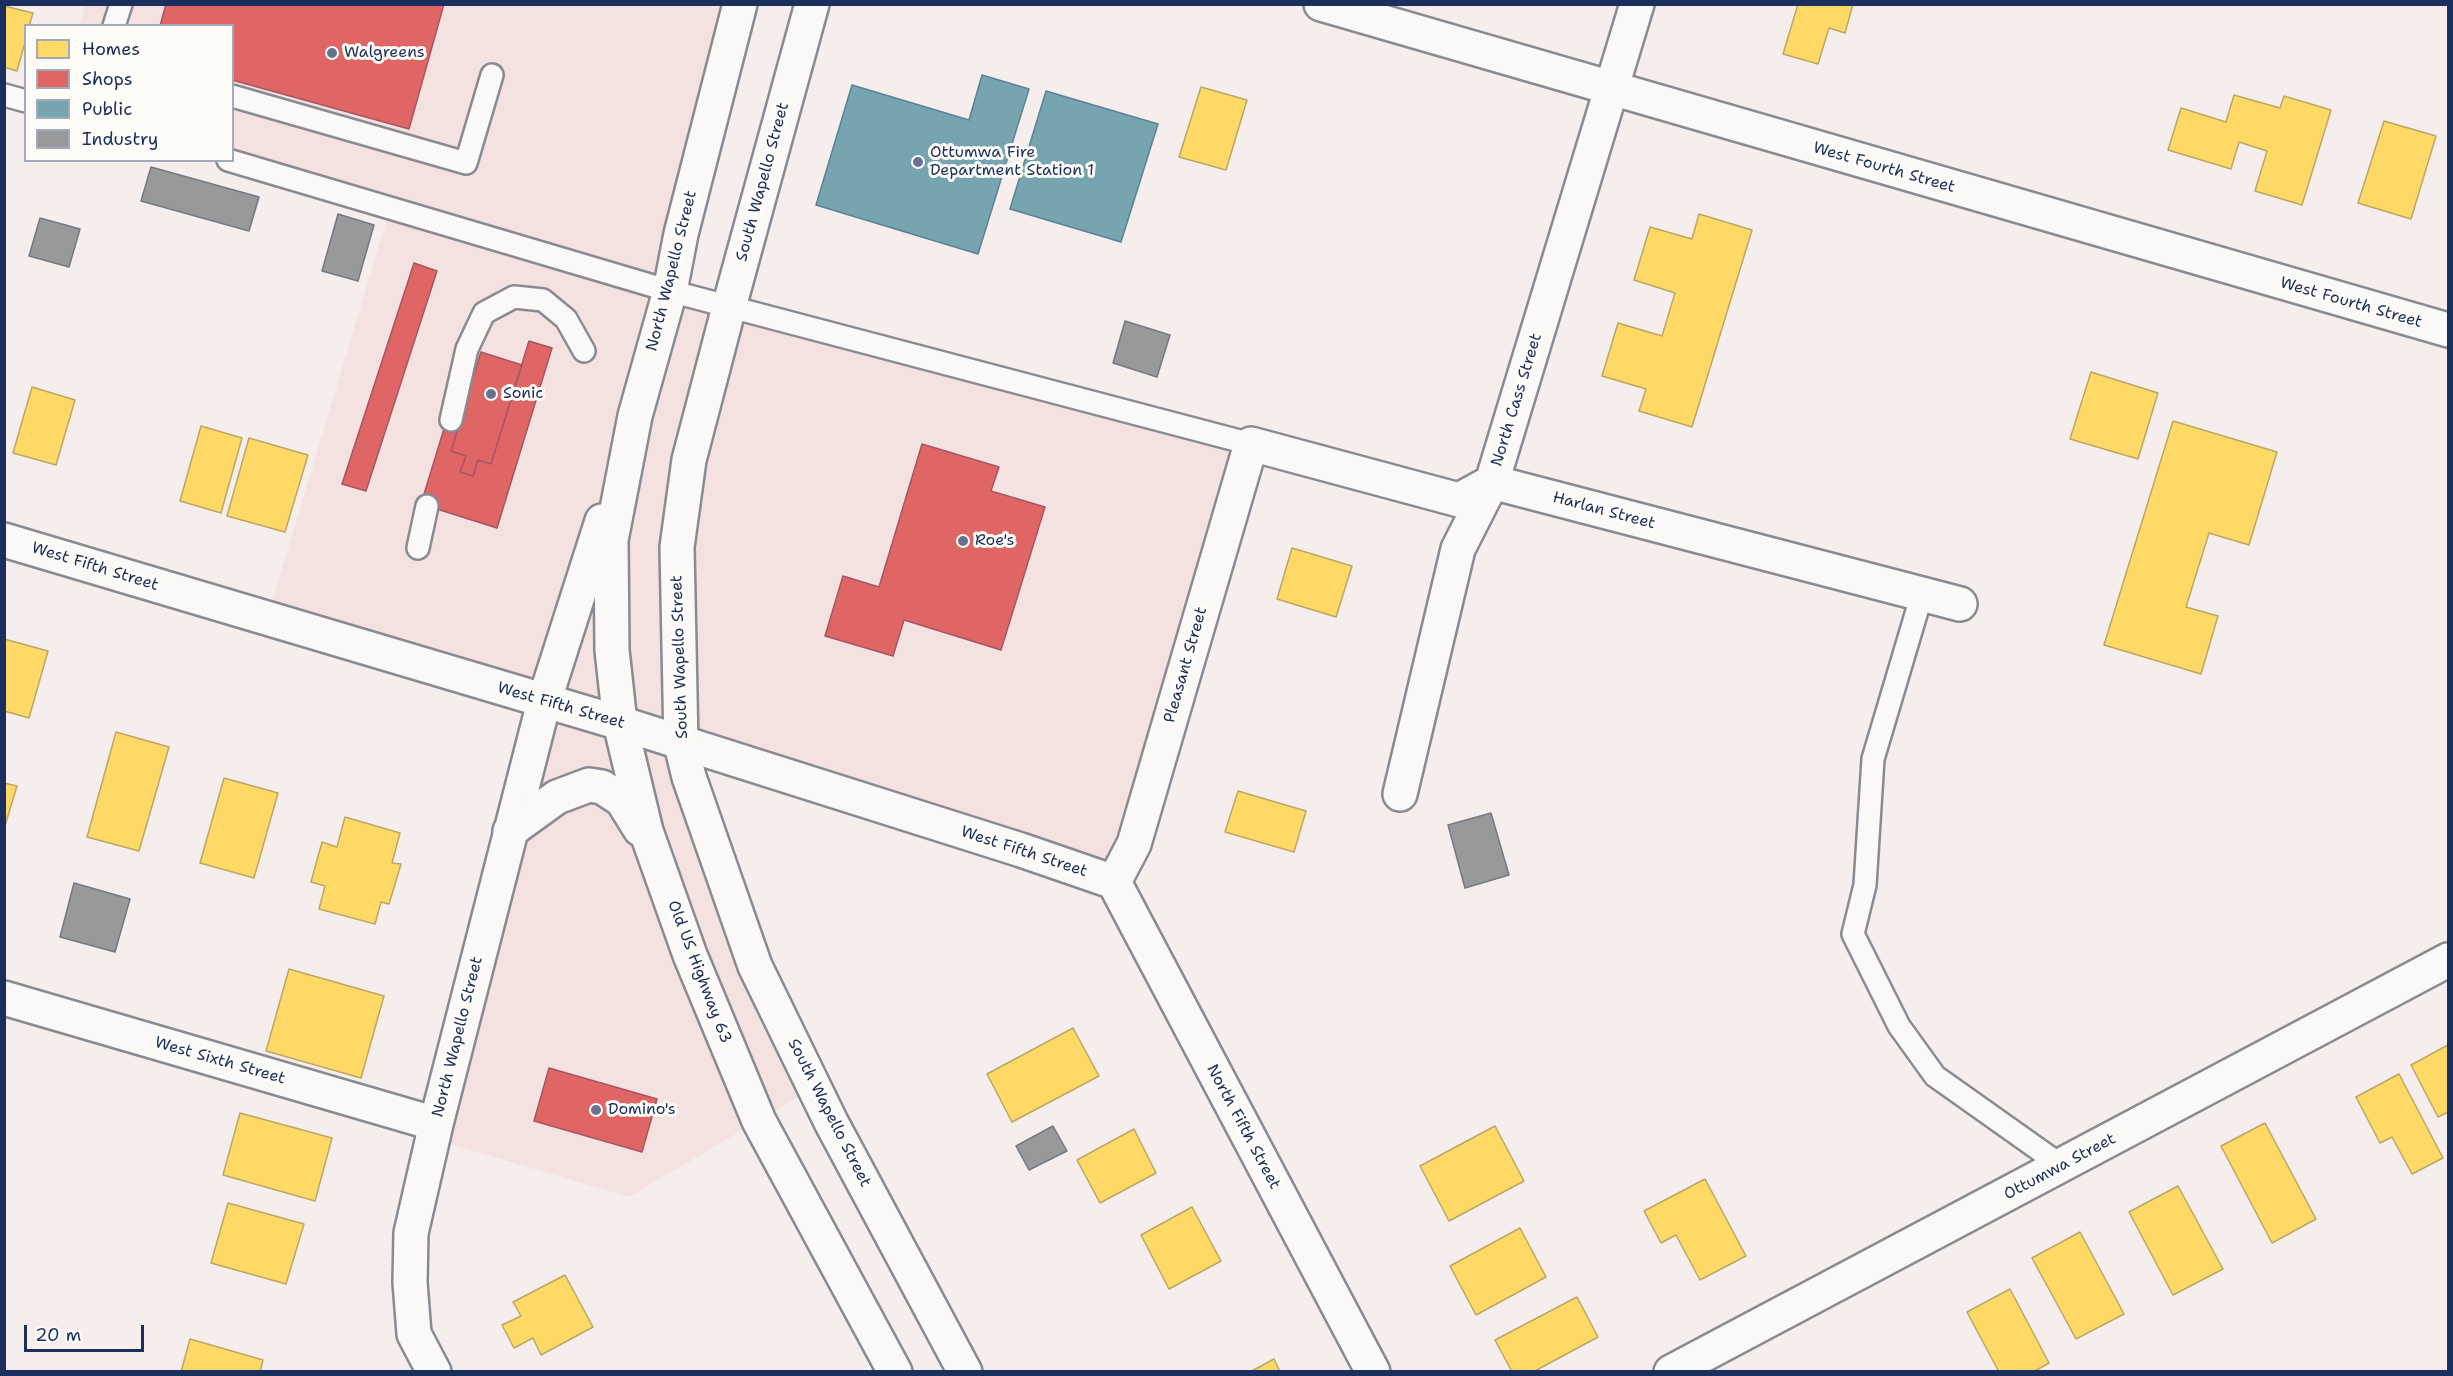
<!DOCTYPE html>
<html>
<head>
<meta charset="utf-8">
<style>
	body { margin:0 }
	#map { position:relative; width:2453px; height:1376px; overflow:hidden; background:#f5eeec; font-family:"Shantell Sans",sans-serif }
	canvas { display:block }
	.frame { position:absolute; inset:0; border:6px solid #1b2f5e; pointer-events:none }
	.legend { position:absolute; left:24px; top:24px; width:210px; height:138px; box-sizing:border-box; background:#fdfcf7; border:2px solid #a3aaba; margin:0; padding:8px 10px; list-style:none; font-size:18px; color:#1b2f5e }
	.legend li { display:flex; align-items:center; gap:12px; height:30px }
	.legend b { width:30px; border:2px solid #a3aaba }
	.scale { position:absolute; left:24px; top:1325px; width:120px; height:27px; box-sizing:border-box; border:3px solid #1b2f5e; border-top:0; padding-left:8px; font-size:18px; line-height:21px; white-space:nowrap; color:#1b2f5e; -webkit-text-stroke:4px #fdfcf7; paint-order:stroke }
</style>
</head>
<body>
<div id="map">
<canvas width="2453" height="1376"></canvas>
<div class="frame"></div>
<ul class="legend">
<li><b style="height:16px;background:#ffd966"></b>Homes</li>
<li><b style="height:16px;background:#e06666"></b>Shops</li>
<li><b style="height:16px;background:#76a5af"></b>Public</li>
<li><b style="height:16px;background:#999"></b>Industry</li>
</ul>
<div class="scale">20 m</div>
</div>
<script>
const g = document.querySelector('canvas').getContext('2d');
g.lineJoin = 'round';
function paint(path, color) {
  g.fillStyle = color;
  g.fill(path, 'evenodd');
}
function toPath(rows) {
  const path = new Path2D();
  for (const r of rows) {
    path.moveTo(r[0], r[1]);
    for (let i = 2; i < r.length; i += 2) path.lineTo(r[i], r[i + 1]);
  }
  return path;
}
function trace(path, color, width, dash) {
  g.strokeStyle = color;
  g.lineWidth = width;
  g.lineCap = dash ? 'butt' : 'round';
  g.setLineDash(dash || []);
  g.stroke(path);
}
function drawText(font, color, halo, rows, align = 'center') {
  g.font = font + ' "Shantell Sans",sans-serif';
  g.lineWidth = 6;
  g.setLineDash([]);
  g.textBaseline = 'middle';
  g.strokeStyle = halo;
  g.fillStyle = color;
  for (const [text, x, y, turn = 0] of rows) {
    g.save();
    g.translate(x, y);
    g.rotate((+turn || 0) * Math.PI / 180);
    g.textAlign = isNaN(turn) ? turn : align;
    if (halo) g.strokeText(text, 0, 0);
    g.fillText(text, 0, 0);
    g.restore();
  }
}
paint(toPath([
	[85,4,740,5,670,291,1251,444,1114,882,682,744,814,1088,629,1197,433,1139,544,702,267,619,390,209,232,160,232,26,79,26]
]), '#f4e2e0');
const homes = toPath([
	[1798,4,1853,4,1845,33,1829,28,1818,64,1783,54,1798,4],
	[4,6,33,13,29,26,26,26,26,39,17,71,4,67,4,6],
	[1201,87,1247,100,1226,170,1179,157,1201,87],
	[2234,95,2280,108,2284,96,2331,110,2302,205,2255,191,2267,151,2239,142,2231,169,2168,150,2181,108,2226,122,2234,95],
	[2384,121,2436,136,2411,219,2358,203,2384,121],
	[1699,214,1752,230,1692,427,1639,411,1646,389,1602,376,1618,323,1662,336,1675,293,1634,280,1650,227,1692,239,1699,214],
	[2091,372,2158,393,2138,459,2070,439,2091,372],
	[32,387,75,400,56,465,13,453,32,387],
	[2173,421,2277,452,2249,545,2209,533,2186,607,2218,616,2201,674,2104,645,2173,421],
	[201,426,242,438,221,513,180,501,201,426],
	[249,438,308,455,285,532,227,516,249,438],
	[1292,548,1352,566,1336,617,1277,599,1292,548],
	[4,639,48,651,29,718,4,711,4,639],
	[116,732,169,747,139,851,87,837,116,732],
	[224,778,278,793,254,878,200,863,224,778],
	[4,783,17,786,4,829,4,783],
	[1238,791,1306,811,1294,852,1225,832,1238,791],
	[345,817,400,833,392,863,401,864,389,904,381,902,375,924,319,909,325,886,311,882,322,842,337,847,345,817],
	[289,969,384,996,361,1078,266,1051,289,969],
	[1073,1028,1099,1076,1012,1122,987,1074,1073,1028],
	[2448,1045,2448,1112,2438,1117,2411,1065,2448,1045],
	[2399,1074,2443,1158,2412,1174,2392,1137,2380,1143,2356,1097,2399,1074],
	[240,1113,332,1138,315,1201,223,1175,240,1113],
	[2265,1123,2316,1219,2272,1243,2221,1146,2265,1123],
	[1495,1126,1524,1181,1449,1221,1420,1166,1495,1126],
	[1134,1129,1156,1173,1100,1203,1077,1160,1134,1129],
	[1705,1179,1746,1256,1700,1280,1676,1235,1661,1243,1644,1211,1705,1179],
	[2178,1186,2223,1269,2173,1295,2129,1212,2178,1186],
	[228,1203,304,1224,286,1284,211,1263,228,1203],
	[1192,1207,1221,1261,1169,1289,1141,1235,1192,1207],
	[1520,1228,1546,1277,1476,1315,1450,1266,1520,1228],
	[2080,1232,2124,1314,2076,1339,2032,1258,2080,1232],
	[565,1275,593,1327,541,1355,533,1338,514,1348,502,1325,521,1316,513,1302,565,1275],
	[2010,1289,2049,1363,2033,1372,1999,1372,1967,1312,2010,1289],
	[1577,1297,1598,1337,1533,1372,1512,1372,1495,1340,1577,1297],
	[190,1339,263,1360,260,1372,181,1372,190,1339],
	[1274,1359,1280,1372,1250,1372,1274,1359]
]);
paint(homes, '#ffd966');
trace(homes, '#bba664', 1.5);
const shops = toPath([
	[166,4,444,4,409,129,232,80,232,26,160,26,166,4],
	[414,263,437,271,366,491,342,484,414,263],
	[529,341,552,348,497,528,421,504,447,419,460,423,451,451,466,456,460,472,473,476,478,460,491,464,529,341],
	[481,352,522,365,491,464,478,460,473,476,460,472,466,456,451,451,481,352],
	[922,444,999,467,991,491,1045,507,1001,650,904,620,893,656,825,636,843,576,879,587,922,444],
	[549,1068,657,1099,642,1152,534,1121,549,1068]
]);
paint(shops, '#e06666');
trace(shops, '#a55664', 1.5);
const public = toPath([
	[982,75,1029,89,978,254,816,205,852,85,969,120,982,75],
	[1046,91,1158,124,1121,242,1010,209,1046,91]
]);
paint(public, '#76a5af');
trace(public, '#5b8297', 1.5);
const industry = toPath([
	[151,167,259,197,249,231,141,201,151,167],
	[338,214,374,225,358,281,322,271,338,214],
	[40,218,80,229,69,267,29,256,40,218],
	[1125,321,1170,335,1157,377,1113,363,1125,321],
	[1491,813,1509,875,1465,888,1448,825,1491,813],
	[74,883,130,899,115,952,60,937,74,883],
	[1053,1126,1067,1151,1029,1170,1016,1146,1053,1126]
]);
paint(industry, '#999');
trace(industry, '#737987', 1.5);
const service = toPath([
	[114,26,121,4],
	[4,95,26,101],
	[232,96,466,163,492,75],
	[228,160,670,291,1251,444],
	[451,420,467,349,484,313,514,297,543,300,566,319,584,351],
	[418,548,427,506],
	[1922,594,1873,759,1865,885,1853,934,1899,1026,1935,1076,2062,1166]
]);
const minor = toPath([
	[1321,4,2448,330],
	[4,540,620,723,1021,850,1114,882],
	[1400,794,1458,549,1492,482,1637,4],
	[1114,882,1134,844,1251,444,1459,500,1492,482,1960,604],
	[1114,882,1373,1372],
	[4,998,436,1124],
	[434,1372,414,1334,410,1282,411,1233,436,1124,544,702],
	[1671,1372,2448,960]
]);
const trunk = toPath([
	[740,4,681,234,670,291,635,416,611,540,612,650,620,723,646,831,690,955,759,1121,895,1372],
	[812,4,729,307,689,460,677,547,681,744,689,777,755,966,831,1122,965,1372],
	[544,702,602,521],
	[510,831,557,797,589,785,602,787,622,800,640,829]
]);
trace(service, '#898a92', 26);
trace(minor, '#898a92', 38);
trace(trunk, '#898a92', 38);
trace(service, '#faf9f7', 21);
trace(minor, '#faf9f7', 33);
trace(trunk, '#faf9f7', 33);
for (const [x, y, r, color] of [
	[332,53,6,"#677290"],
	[918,162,6,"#677290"],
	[491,394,6,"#677290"],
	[963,541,6,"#677290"],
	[596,1110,6,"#677290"]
]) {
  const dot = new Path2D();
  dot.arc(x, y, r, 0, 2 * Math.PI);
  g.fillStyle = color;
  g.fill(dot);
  trace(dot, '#fdfcf7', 2);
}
drawText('16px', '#1b2f5e', '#fdfcf7', [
	["Walgreens",344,53],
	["Ottumwa Fire",930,153],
	["Department Station 1",930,171],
	["Sonic",503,394],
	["Roe's",975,541],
	["Domino's",608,1110]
], 'left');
drawText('16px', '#1b2f5e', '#fdfcf7', [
	["West Fourth Street",1884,168,16],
	["South Wapello Street",763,182,-75],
	["North Wapello Street",672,271,-76],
	["West Fourth Street",2351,303,16],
	["North Cass Street",1517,400,-73],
	["Harlan Street",1604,511,15],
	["West Fifth Street",95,567,17],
	["South Wapello Street",680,657,-92],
	["Pleasant Street",1186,665,-74],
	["West Fifth Street",561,706,16],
	["West Fifth Street",1024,852,18],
	["Old US Highway 63",699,972,69],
	["North Wapello Street",458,1037,-76],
	["West Sixth Street",220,1061,16],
	["South Wapello Street",829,1113,63],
	["North Fifth Street",1243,1127,62],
	["Ottumwa Street",2060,1167,-28]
]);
</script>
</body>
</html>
